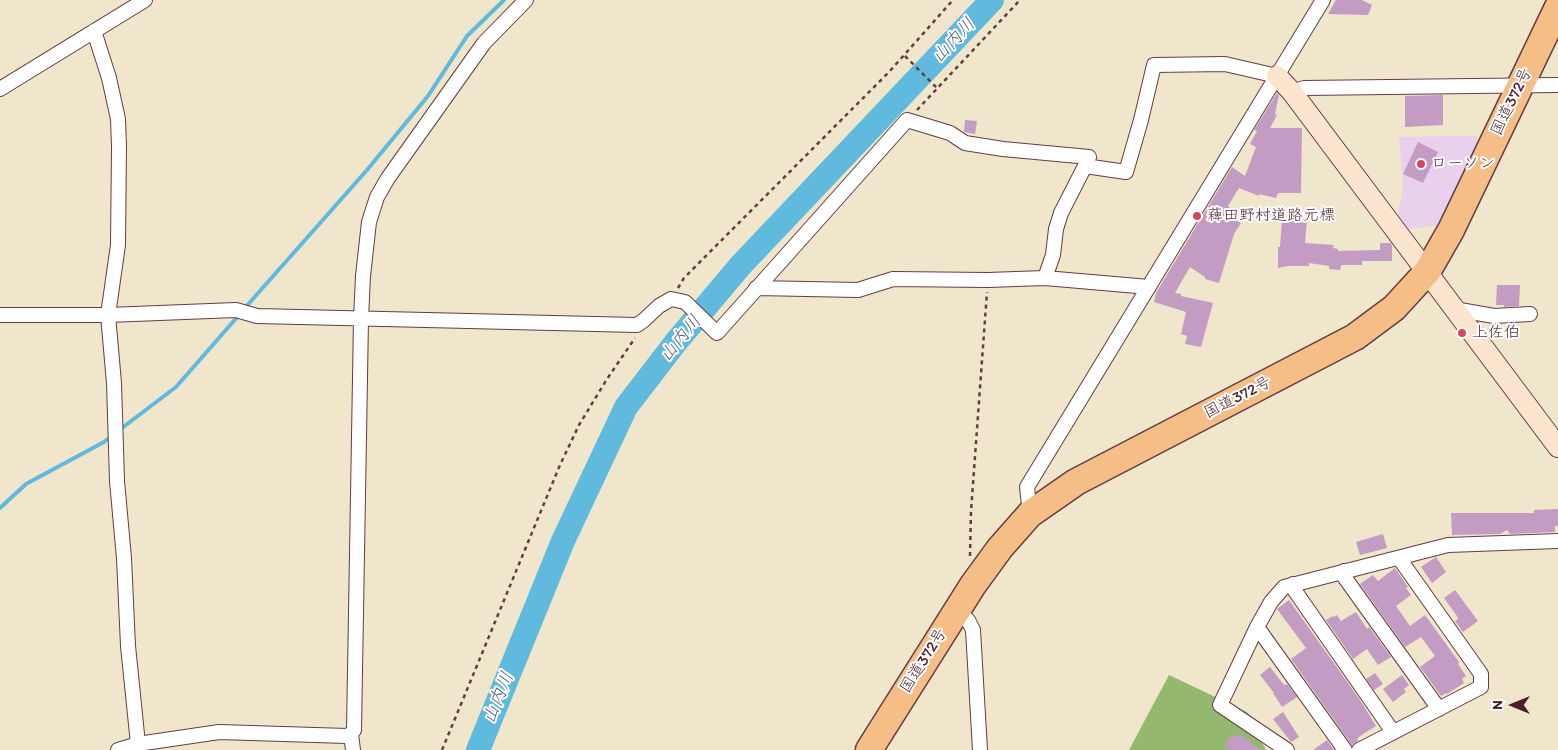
<!DOCTYPE html>
<html>
<head>
<meta charset="utf-8">
<style>
	body { margin:0 }
	#map { position:relative; width:1558px; height:750px; overflow:hidden; background:#f0e6cb; font-family:Itim,sans-serif }
	canvas { display:block }
	.north { position:absolute; left:1488px; top:680px; width:50px; height:50px; -webkit-text-stroke:4px #fff; paint-order:stroke; rotate:270deg; font-size:14px; font-weight:700; line-height:20px; text-align:center; color:#4a1f2b }
	.north::after { content:''; display:block; margin:auto; width:18px; height:22px; background:#4a1f2b; clip-path:polygon(50% 0,100% 100%,50% 72%,0 100%) }
</style>
</head>
<body>
<div id="map">
<canvas width="1558" height="750"></canvas>
<div class="north">N</div>
</div>
<script>
const g = document.querySelector('canvas').getContext('2d');
g.lineJoin = 'round';
function paint(path, color) {
  g.fillStyle = color;
  g.fill(path, 'evenodd');
}
function toPath(rows) {
  const path = new Path2D();
  for (const r of rows) {
    path.moveTo(r[0], r[1]);
    for (let i = 2; i < r.length; i += 2) path.lineTo(r[i], r[i + 1]);
  }
  return path;
}
function trace(path, color, width, dash) {
  g.strokeStyle = color;
  g.lineWidth = width;
  g.lineCap = dash ? 'butt' : 'round';
  g.setLineDash(dash || []);
  g.stroke(path);
}
function drawText(font, color, halo, rows, align = 'center') {
  g.font = font + ' Itim,"Klee One",sans-serif';
  g.lineWidth = 4;
  g.setLineDash([]);
  g.textBaseline = 'middle';
  g.strokeStyle = halo;
  g.fillStyle = color;
  for (const [text, x, y, turn = 0] of rows) {
    g.save();
    g.translate(x, y);
    g.rotate((+turn || 0) * Math.PI / 180);
    g.textAlign = isNaN(turn) ? turn : align;
    if (halo) g.strokeText(text, 0, 0);
    g.fillText(text, 0, 0);
    g.restore();
  }
}
paint(toPath([
	[1477,136,1477,155,1442,225,1408,229,1398,214,1403,190,1399,137]
]), '#e9d1ed');
paint(toPath([
	[1169,675,1247,712,1266,750,1129,750]
]), '#94b86d');
trace(toPath([
	[244,309,367,170,428,96,467,36,504,0],
	[118,431,176,387,239,315],
	[0,508,26,484,104,442,113,435]
]), '#5fbadd', 4);
trace(toPath([
	[478,750,563,541,626,407,676,342,740,266,992,0]
]), '#5fbadd', 24);
paint(toPath([
	[1336,0,1362,0,1372,5,1368,15,1328,14],
	[1277,93,1279,95,1275,114,1277,115,1270,128,1302,128,1301,193,1278,193,1276,198,1259,194,1259,196,1239,188,1228,206,1230,208,1226,215,1241,223,1234,234,1219,283,1205,279,1205,277,1190,267,1175,293,1181,294,1181,296,1213,303,1201,347,1185,344,1187,336,1181,334,1186,312,1154,302,1156,293,1232,167,1245,176,1256,147,1250,144,1257,131,1254,130],
	[1443,95,1443,125,1405,127,1405,96],
	[965,120,977,121,975,134,964,132],
	[1418,142,1438,152,1423,183,1403,174],
	[1292,217,1307,219,1305,243,1334,245,1333,248,1338,249,1338,251,1380,250,1380,243,1391,243,1392,246,1392,261,1362,261,1362,265,1341,265,1340,270,1329,269,1329,266,1309,263,1309,266,1288,266,1278,268,1278,247,1280,247,1282,220,1291,221],
	[1497,285,1520,285,1519,306,1504,307,1504,305,1496,305],
	[1558,509,1558,526,1555,526,1555,532,1510,534,1507,530,1500,534,1452,535,1451,513,1534,513,1534,510],
	[1383,534,1387,548,1360,555,1356,542],
	[1436,557,1446,572,1432,583,1421,567],
	[1395,568,1408,587,1406,588,1411,595,1396,606,1410,626,1425,615,1459,662,1458,664,1466,676,1462,679,1464,683,1447,694,1446,693,1441,696,1420,667,1435,656,1421,637,1405,647,1360,584,1373,575,1378,581],
	[1455,590,1478,621,1463,632,1455,621,1458,619,1457,616,1444,598],
	[1289,600,1360,700,1376,726,1360,736,1357,739,1358,741,1352,745,1291,659,1306,648,1277,609],
	[1356,612,1367,629,1369,627,1391,657,1378,665,1367,649,1353,659,1326,620,1333,616,1334,617,1337,615,1341,621],
	[1270,667,1284,685,1287,684,1297,697,1282,707,1273,693,1274,693,1260,675],
	[1375,673,1383,684,1374,690,1366,679],
	[1402,675,1409,685,1404,689,1406,692,1393,702,1383,689],
	[1283,712,1299,737,1291,742,1273,719],
	[1239,733,1251,743,1262,750,1230,750,1224,746,1232,735,1236,738],
	[1327,740,1334,750,1313,750]
]), '#c29cc2');
const street = toPath([
	[94,31,109,78,118,119,119,146,118,245,108,315,114,383,117,481,124,558,128,646,138,744],
	[0,89,145,0],
	[1292,92,1304,88,1558,85],
	[1045,278,1053,255,1056,229,1061,213,1085,166],
	[756,288,858,290,893,279,988,280,1045,278,1149,287],
	[1454,309,1494,316,1530,314],
	[0,315,108,315,236,310,257,316,637,325,644,320,659,306,671,299,685,302,717,333,907,120,950,133,965,143,1003,149,1089,157,1085,166,1126,172,1141,120,1154,65,1225,64,1277,76],
	[1030,514,1027,487,1323,0],
	[1344,571,1345,578,1439,709],
	[1293,584,1295,591,1393,732],
	[955,612,968,620,973,630,980,750],
	[1257,627,1345,750],
	[351,734,353,750],
	[118,750,138,744,219,732,347,736,351,734,354,730,361,319,363,276,369,222,377,197,388,178,484,43,526,0],
	[1287,750,1220,705,1257,627,1271,602,1284,587,1448,545,1558,541],
	[1359,750,1481,687,1481,674,1399,558]
]);
const secondary = toPath([
	[1277,76,1292,92,1558,447]
]);
const highway = toPath([
	[869,750,973,585,1000,548,1030,514,1076,482,1355,337,1394,308,1427,272,1451,230,1558,7]
]);
trace(street, '#633d43', 16);
trace(secondary, '#633d43', 22);
trace(highway, '#633d43', 29);
trace(toPath([
	[905,56,937,88],
	[917,110,1020,0],
	[678,288,684,278,889,72,953,0],
	[970,556,971,511,987,292],
	[442,750,560,465,579,425,607,379,635,338]
]), '#633d43', 2.5, [4, 4]);
trace(street, '#fff', 14);
trace(secondary, '#fbe5cf', 20);
trace(highway, '#f6be87', 26);
for (const [x, y, r, color] of [
	[1421,164,5,"#d1495b"],
	[1197,216,5,"#d1495b"],
	[1462,333,5,"#d1495b"]
]) {
  const dot = new Path2D();
  dot.arc(x, y, r, 0, 2 * Math.PI);
  g.fillStyle = color;
  g.fill(dot);
  trace(dot, '#fff', 2);
}
drawText('16px', '#4a1f2b', '#fff', [
	["国道372号",1512,102,-64],
	["国道372号",1238,398,-27],
	["国道372号",924,661,-58]
]);
drawText('16px', '#4a1f2b', '#fff', [
	["ローソン",1431,164],
	["薭田野村道路元標",1207,216],
	["上佐伯",1472,333]
], 'left');
drawText('italic 18px', '#525d72', '#fff', [
	["山内川",954,41,-47],
	["山内川",681,339,-51],
	["山内川",499,698,-68]
]);
</script>
</body>
</html>
